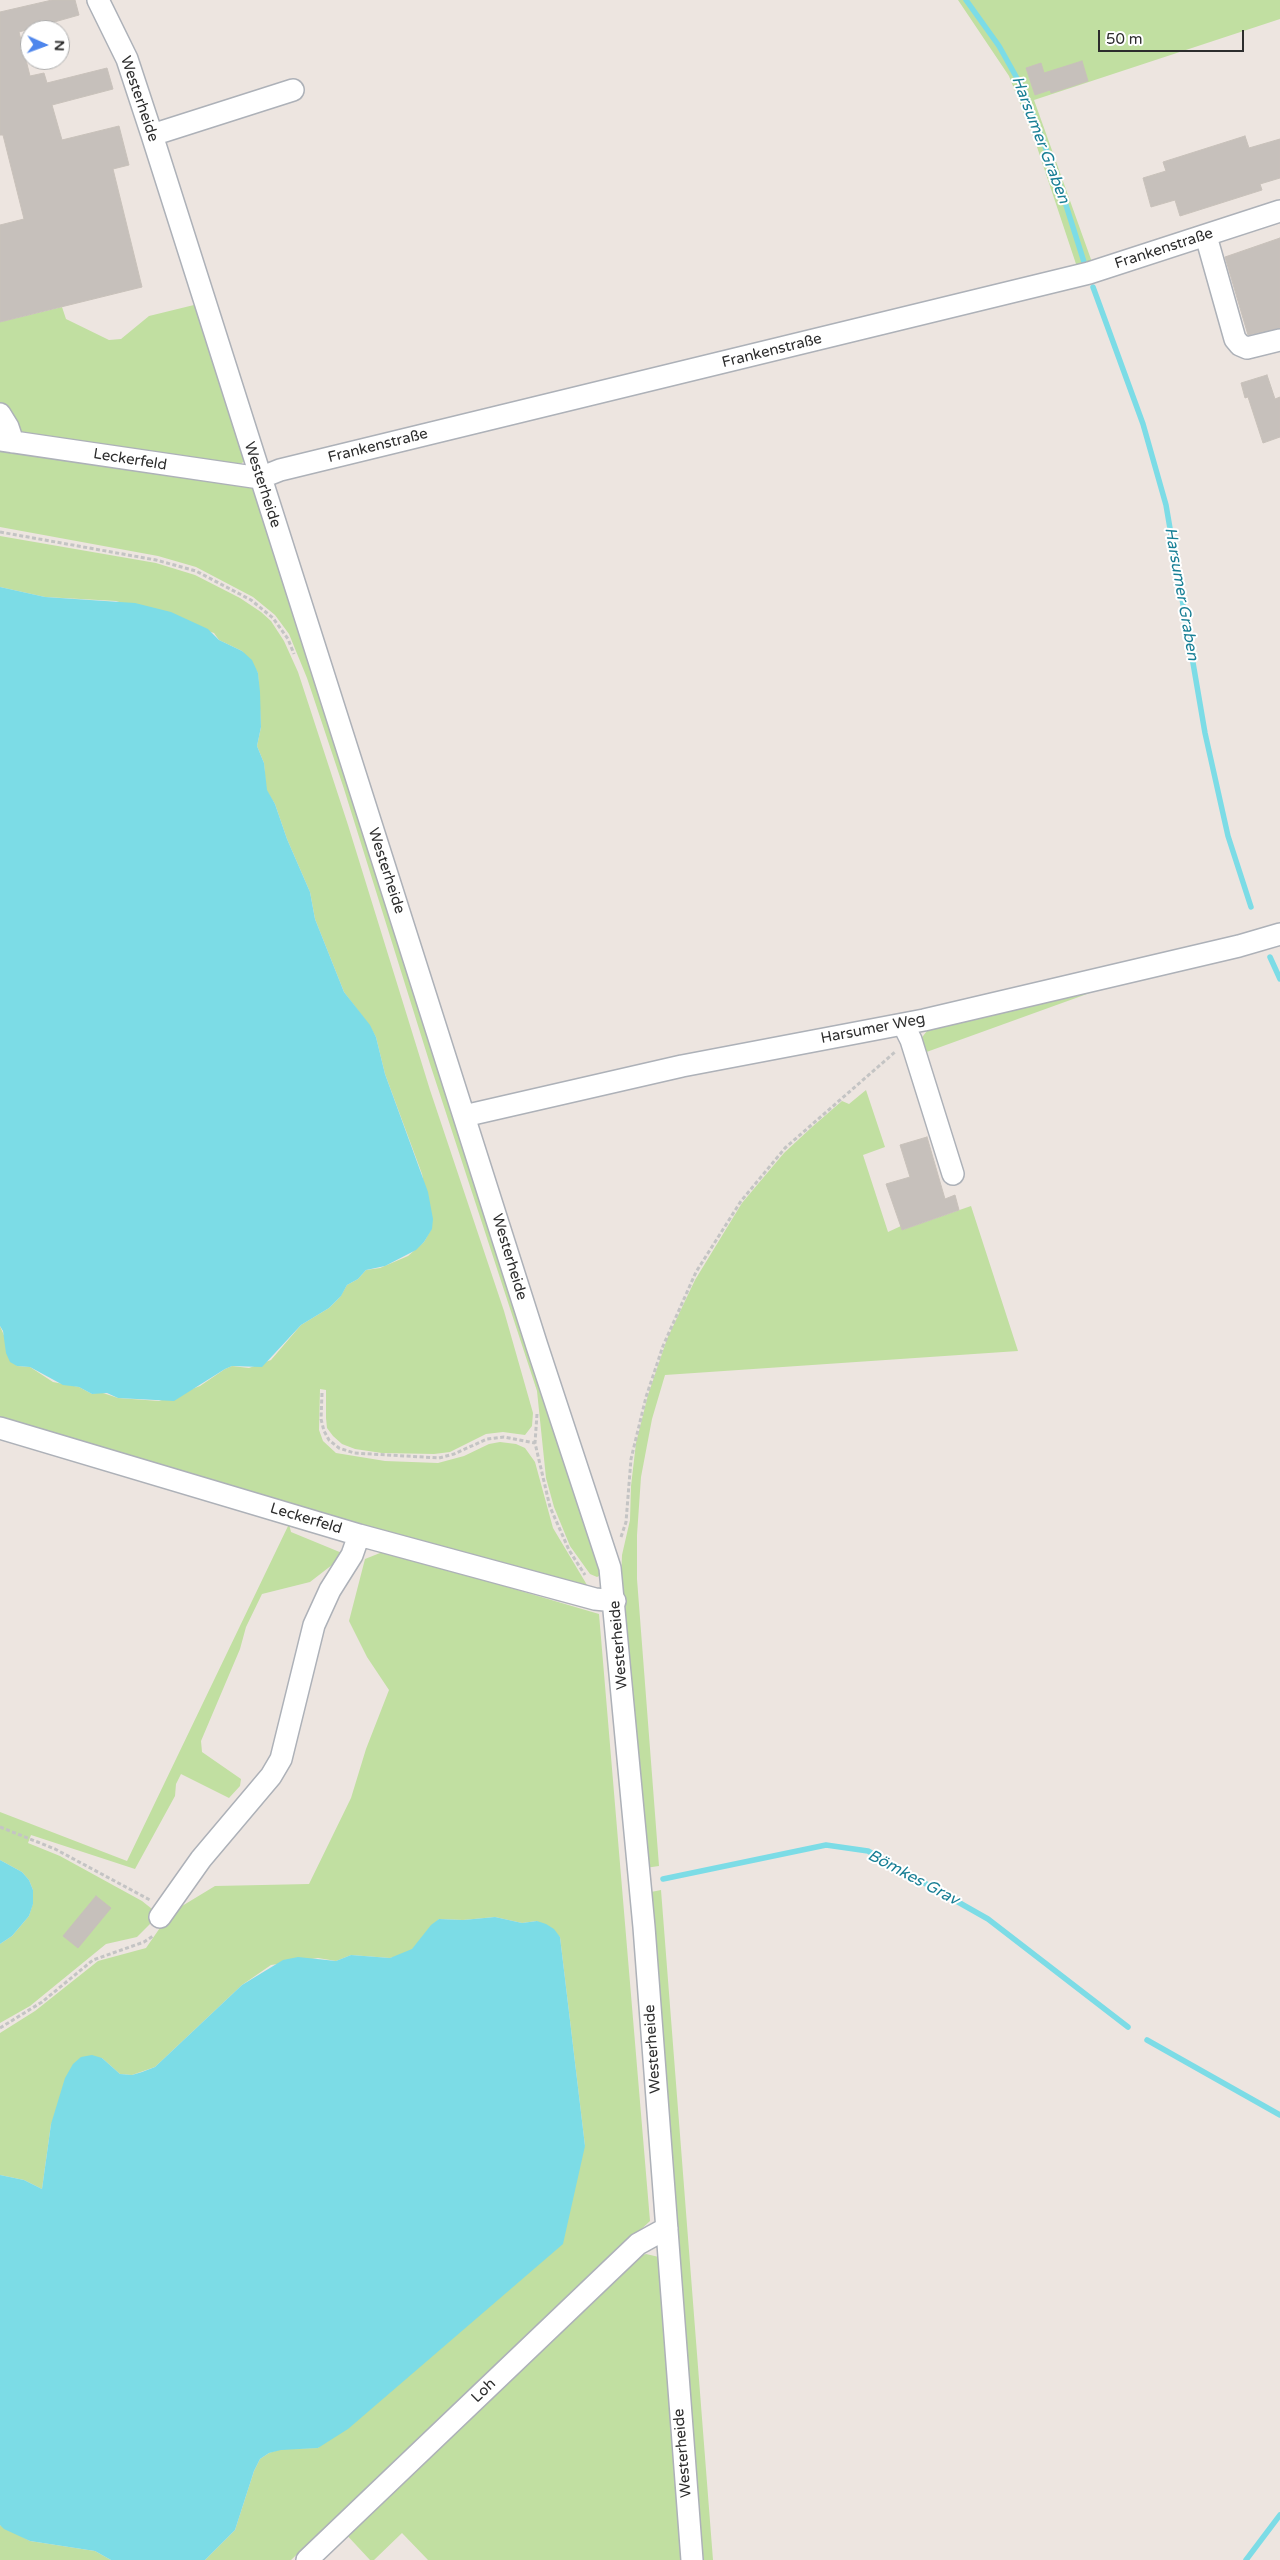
<!DOCTYPE html>
<html>
<head>
<meta charset="utf-8">
<style>
	body { margin:0 }
	#map { position:relative; width:1280px; height:2560px; overflow:hidden; background:#ede5e0; font-family:"Varela Round",sans-serif }
	canvas { display:block }
	.north { position:absolute; left:20px; top:20px; width:50px; height:50px; box-sizing:border-box; background:#fff; border:1px solid #ababab; border-radius:50%; rotate:92deg; font-size:14px; font-weight:700; line-height:20px; text-align:center; color:#2d2d2d }
	.north::after { content:''; display:block; margin:auto; width:18px; height:22px; background:#4e86ec; clip-path:polygon(50% 0,100% 100%,50% 72%,0 100%) }
	.scale { position:absolute; left:1098px; top:30px; width:146px; height:22px; box-sizing:border-box; border:2px solid #2d2d2d; border-top:0; padding-left:6px; font-size:15px; line-height:18px; white-space:nowrap; color:#2d2d2d; -webkit-text-stroke:4px #fff; paint-order:stroke }
</style>
</head>
<body>
<div id="map">
<canvas width="1280" height="2560"></canvas>
<div class="north">N</div>
<div class="scale">50 m</div>
</div>
<script>
const g = document.querySelector('canvas').getContext('2d');
g.lineJoin = 'round';
function paint(path, color) {
  g.fillStyle = color;
  g.fill(path, 'evenodd');
}
function toPath(rows) {
  const path = new Path2D();
  for (const r of rows) {
    path.moveTo(r[0], r[1]);
    for (let i = 2; i < r.length; i += 2) path.lineTo(r[i], r[i + 1]);
  }
  return path;
}
function trace(path, color, width, dash) {
  g.strokeStyle = color;
  g.lineWidth = width;
  g.lineCap = dash ? 'butt' : 'round';
  g.setLineDash(dash || []);
  g.stroke(path);
}
function drawText(font, color, halo, rows, align = 'center') {
  g.font = font + ' "Varela Round",sans-serif';
  g.lineWidth = 4;
  g.setLineDash([]);
  g.textBaseline = 'middle';
  g.strokeStyle = halo;
  g.fillStyle = color;
  for (const [text, x, y, turn = 0] of rows) {
    g.save();
    g.translate(x, y);
    g.rotate((+turn || 0) * Math.PI / 180);
    g.textAlign = isNaN(turn) ? turn : align;
    if (halo) g.strokeText(text, 0, 0);
    g.fillText(text, 0, 0);
    g.restore();
  }
}
paint(toPath([
	[958,0,1280,0,1280,19,1034,100,1093,265,1078,270,1035,141,1009,76],
	[198,304,247,458,238,467,27,434,18,430,0,404,0,322,62,307,66,319,109,340,121,339,149,316],
	[0,445,255,485,601,1575,597,1577,590,1574,570,1546,554,1507,546,1478,537,1391,430,1064,344,789,307,678,289,634,275,615,253,597,196,567,158,556,0,527],
	[0,536,156,563,195,575,240,598,261,612,271,621,284,641,298,672,348,825,430,1090,504,1311,533,1413,532,1426,525,1435,503,1432,486,1434,450,1452,434,1454,382,1453,355,1449,342,1444,333,1436,327,1428,326,1418,326,1390,320,1389,319,1430,323,1441,336,1453,385,1461,438,1463,464,1456,489,1444,500,1442,516,1444,525,1448,535,1462,553,1528,587,1585,574,1584,274,1501,0,1422,0,1326,17,1366,30,1367,53,1382,79,1387,92,1394,100,1392,118,1398,159,1401,200,1386,225,1369,232,1366,249,1368,271,1360,301,1325,329,1308,340,1297,347,1285,358,1279,366,1270,380,1268,408,1256,424,1242,432,1228,422,1174,385,1074,376,1037,369,1025,344,992,315,919,310,892,287,839,275,804,266,790,264,763,257,746,261,727,258,673,242,651,219,640,214,633,116,601,45,597,0,587],
	[1134,977,921,1054,920,1040,930,1027],
	[866,1090,885,1147,863,1155,888,1232,901,1226,902,1230,971,1206,1018,1351,665,1375,652,1419,641,1477,637,1535,637,1579,659,1866,645,1868,621,1582,622,1555,630,1520,631,1486,636,1443,648,1395,667,1339,695,1280,742,1203,784,1153,812,1127,842,1101,849,1104],
	[289,1524,291,1532,342,1553,341,1558,310,1582,262,1594,246,1627,240,1649,201,1741,202,1752,241,1779,240,1786,229,1798,181,1774,176,1784,175,1796,135,1869,31,1835,28,1843,60,1856,142,1901,152,1909,154,1920,137,1937,106,1944,30,2006,0,2023,0,1944,12,1936,29,1916,33,1903,33,1890,29,1880,22,1872,0,1860,0,1812,127,1861],
	[385,1551,599,1614,650,2221,291,2560,205,2560,235,2530,254,2471,260,2459,269,2453,281,2449,318,2448,585,2146,560,1937,537,1921,522,1923,495,1917,463,1920,439,1919,412,1950,402,1955,390,1958,351,1955,336,1961,318,1958,271,1965,242,1985,155,2067,132,2075,120,2074,102,2058,51,2124,42,2189,24,2180,0,2175,0,2033,35,2011,98,1961,146,1948,164,1922,182,1906,215,1886,309,1884,351,1798,366,1749,389,1690,367,1657,349,1621,365,1559],
	[661,1890,713,2560,699,2560,646,1893],
	[646,2254,659,2257,683,2560,428,2560,402,2533,374,2560,370,2560,343,2531,632,2259],
	[0,2525,30,2541,95,2551,111,2560,0,2560]
]), '#c1dfa1');
paint(toPath([
	[0,587,45,597,135,603,171,612,208,629,219,640,242,651,252,660,258,673,260,692,261,727,257,746,264,763,267,790,275,804,287,839,310,892,315,919,344,992,370,1025,376,1037,385,1074,428,1192,433,1219,432,1229,424,1242,416,1250,385,1266,366,1270,358,1279,347,1285,341,1296,329,1308,301,1325,262,1367,232,1366,225,1369,174,1401,118,1398,107,1393,92,1394,79,1387,63,1385,30,1367,17,1366,10,1362,6,1353,3,1331,0,1326],
	[0,1860,22,1872,29,1880,33,1890,33,1904,29,1916,12,1936,0,1944],
	[495,1917,522,1923,537,1921,546,1924,554,1929,560,1937,585,2146,563,2244,348,2429,318,2448,281,2450,269,2453,260,2459,254,2471,235,2530,205,2560,111,2560,95,2551,30,2541,4,2529,0,2525,0,2175,24,2180,42,2189,51,2124,65,2078,73,2064,81,2057,92,2055,102,2058,120,2074,132,2075,142,2072,155,2067,242,1985,283,1960,298,1957,336,1961,351,1955,390,1958,412,1949,431,1925,439,1919,463,1920]
]), '#7cdce6');
trace(toPath([
	[966,0,999,46,1023,89,1059,183,1084,262],
	[1093,287,1143,424,1166,505,1205,733,1228,836,1251,907],
	[1270,957,1280,979],
	[663,1879,826,1845,868,1851,988,1919,1128,2027],
	[1147,2040,1280,2115],
	[1246,2560,1280,2515]
]), '#7cdce6', 5.5);
const building = toPath([
	[52,0,75,0,79,15,19,32,30,76,44,73,47,83,107,68,113,89,52,105,62,140,119,126,129,165,113,169,142,287,0,322,0,225,24,219,3,135,0,135,0,12,52,0],
	[1082,61,1088,81,1051,93,1050,90,1035,95,1026,68,1041,63,1044,73,1082,61],
	[1245,136,1249,148,1280,139,1280,178,1260,184,1262,190,1180,216,1175,200,1151,207,1143,178,1166,171,1163,162,1245,136],
	[1280,238,1280,328,1248,335,1225,257,1280,238],
	[1267,375,1275,399,1280,397,1280,437,1263,443,1248,397,1245,398,1241,383,1267,375],
	[927,1137,945,1199,955,1195,959,1210,902,1230,886,1184,910,1177,900,1145,927,1137],
	[96,1896,111,1908,78,1948,63,1936,96,1896]
]);
paint(building, '#c6c0bb');
trace(building, '#c8c1ba', 1);
const minor = toPath([
	[98,0,127,59,152,135,537,1346,610,1568,644,1927,692,2560],
	[152,135,293,90],
	[1206,236,1235,339,1240,345,1247,348,1280,340],
	[0,414,8,427,13,442],
	[0,440,260,478,280,470,1089,273,1280,211],
	[903,1024,911,1040,953,1174],
	[464,1116,682,1066,924,1020,1239,946,1280,934],
	[0,1428,359,1535,595,1599,615,1601],
	[160,1917,201,1859,271,1776,281,1759,314,1625,330,1590,352,1555,359,1535],
	[307,2560,638,2244,667,2228]
]);
trace(minor, '#adb1b8', 24);
trace(toPath([
	[0,532,156,560,196,571,251,600,273,618,288,639,294,654],
	[322,1393,321,1419,324,1431,329,1440,339,1448,354,1453,439,1458,454,1454,487,1439,504,1437,535,1443],
	[537,1414,535,1443,550,1507,569,1550,585,1575],
	[621,1537,626,1522,631,1459,646,1397,663,1346,696,1272,741,1201,785,1148,895,1052],
	[0,1827,55,1849,150,1900],
	[0,2028,42,2002,93,1960,144,1942,153,1936]
]), '#c4c4c4', 3, [4, 2.5]);
trace(minor, '#fff', 21);
drawText('15px', '#2d2d2d', '#fff', [
	["Westerheide",139,99,71],
	["Frankenstraße",1164,249,-18],
	["Frankenstraße",772,351,-14],
	["Frankenstraße",378,446,-14],
	["Leckerfeld",130,460,9],
	["Westerheide",262,485,72],
	["Westerheide",386,871,72],
	["Harsumer Weg",873,1029,-11],
	["Westerheide",509,1257,73],
	["Leckerfeld",306,1519,17],
	["Westerheide",619,1645,-95],
	["Westerheide",653,2049,-94],
	["Loh",484,2391,-44],
	["Westerheide",683,2453,-95]
]);
drawText('italic 16px', '#187f95', '#fff', [
	["Harsumer Graben",1040,140,69],
	["Harsumer Graben",1181,594,80],
	["Bömkes Grav",913,1878,28]
]);
</script>
</body>
</html>
